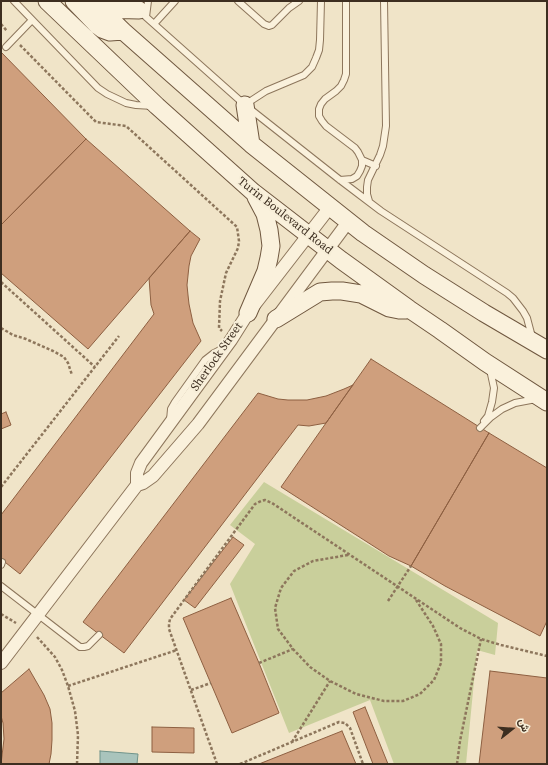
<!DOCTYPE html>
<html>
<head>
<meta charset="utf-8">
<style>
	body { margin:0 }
	#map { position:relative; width:548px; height:765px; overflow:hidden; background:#f0e4c8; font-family:"Source Serif 4",Vazirmatn,serif }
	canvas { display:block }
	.frame { position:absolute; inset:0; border:2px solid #3d2e20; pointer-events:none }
	.north { position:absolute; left:492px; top:709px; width:40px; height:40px; -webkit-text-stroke:3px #f7eed8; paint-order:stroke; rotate:73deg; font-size:11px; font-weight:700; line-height:16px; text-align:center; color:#3d2e20 }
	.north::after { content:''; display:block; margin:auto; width:14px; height:18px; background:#3d2e20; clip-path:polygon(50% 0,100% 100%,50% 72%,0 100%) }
</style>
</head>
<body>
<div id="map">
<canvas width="548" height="765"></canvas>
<div class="frame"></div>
<div class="north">ش</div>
</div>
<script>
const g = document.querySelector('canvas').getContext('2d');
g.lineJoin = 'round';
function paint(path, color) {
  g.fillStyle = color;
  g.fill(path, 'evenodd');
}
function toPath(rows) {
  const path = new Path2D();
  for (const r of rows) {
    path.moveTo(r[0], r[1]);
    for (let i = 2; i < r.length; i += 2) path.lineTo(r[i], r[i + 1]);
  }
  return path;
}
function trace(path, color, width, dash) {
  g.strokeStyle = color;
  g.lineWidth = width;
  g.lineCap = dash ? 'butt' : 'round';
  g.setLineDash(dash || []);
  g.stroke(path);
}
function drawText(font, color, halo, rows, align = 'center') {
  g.font = font + ' "Source Serif 4",serif';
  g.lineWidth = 4;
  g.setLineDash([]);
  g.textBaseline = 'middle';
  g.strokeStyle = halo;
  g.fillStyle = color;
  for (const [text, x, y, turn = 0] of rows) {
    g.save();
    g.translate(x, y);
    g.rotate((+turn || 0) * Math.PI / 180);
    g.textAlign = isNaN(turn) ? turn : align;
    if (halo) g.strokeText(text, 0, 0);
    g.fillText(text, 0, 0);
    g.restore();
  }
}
paint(toPath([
	[264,482,498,623,495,655,477,650,466,764,394,764,370,700,289,733,230,584,255,544,230,525]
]), '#c9cf9b');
const water = toPath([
	[100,751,138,754,137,764,100,764,100,751]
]);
paint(water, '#a9c4bc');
trace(water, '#6f938a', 1);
const building = toPath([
	[1,52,86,139,1,225,1,52],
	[86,139,190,231,88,349,1,273,1,225,86,139],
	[190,231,200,239,191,256,189,266,187,285,188,295,189,304,193,323,201,341,20,574,1,559,1,515,154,314,151,305,149,278,190,231],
	[371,359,489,433,411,566,389,556,281,487,371,359],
	[353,385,326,423,309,426,298,425,124,653,83,622,258,393,278,399,288,400,307,400,326,396,344,389,353,385],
	[6,412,11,425,1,429,1,414,6,412],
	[489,433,547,468,547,621,540,636,445,586,411,566,489,433],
	[233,537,244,545,195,608,184,600,233,537],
	[231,598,259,663,279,713,232,733,183,618,231,598],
	[29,669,44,695,50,709,52,723,52,740,51,754,49,764,1,764,4,739,3,723,1,716,1,693,29,669],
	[490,671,547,678,547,764,479,764,490,671],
	[365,707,388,764,373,764,353,712,365,707],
	[152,727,194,728,194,753,152,752,152,727],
	[342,731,356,764,259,764,342,731]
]);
paint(building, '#cf9f7d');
trace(building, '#8d5f41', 1);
const service = toPath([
	[14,1,98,88,107,94,126,103,136,105,153,106],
	[130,1,146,17,245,105,340,180,381,211,507,293,513,298,523,311,527,318,532,337],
	[238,1,264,24,269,26,272,25,289,8,299,1],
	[146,17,148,1],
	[154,24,175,1],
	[6,47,32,20],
	[246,104,266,91,304,75,312,67,316,58,319,50,320,40,321,1],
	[362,160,376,166],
	[340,180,352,179,357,176,360,171,362,166,362,160,358,152,355,148,326,126,322,121,319,116,319,109,321,104,325,99,336,91,341,86,344,80,346,74,346,1],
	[369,201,367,194,367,187,368,180,380,155,383,146,386,126,384,1],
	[170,420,171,409,175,402,205,360,214,353,222,349],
	[484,421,488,416,492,402,494,388,491,374,490,370],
	[480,428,491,417,502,409,515,403,536,399],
	[1,565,2,562],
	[1,586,80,647,84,647,88,646,99,635]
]);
const minor = toPath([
	[137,485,137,473,141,463,231,340,248,313,330,207],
	[1,663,137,485,143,483,153,476,198,424,348,222]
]);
const secondary = toPath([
	[47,1,157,106,253,192,341,260,409,309,440,330,485,362,547,402],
	[74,1,98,26,102,29,110,32,123,31],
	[92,1,123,31,251,144,363,233,424,275,484,313,547,350],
	[100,9,139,10],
	[245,105,251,144],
	[248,313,266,271,269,258,271,246,269,230,265,214,256,197],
	[276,319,320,292,332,291,342,291,361,294,389,308,399,310,406,310]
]);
trace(service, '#8d765c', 8);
trace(minor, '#8d765c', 14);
trace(secondary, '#6f573f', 19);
trace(toPath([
	[1,24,7,31],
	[20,45,96,122,126,126,237,227,239,241,238,248,226,273,220,301,219,328,222,331],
	[1,282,95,367],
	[1,328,13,335,26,339,53,351,64,357,68,363,72,375],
	[1,487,119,336],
	[348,555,313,561,294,571,281,588,275,608,278,629,293,649,310,667,330,681,356,694,384,701,403,701,420,694,434,680,441,663,441,644,433,626,416,600],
	[388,601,411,566],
	[1,614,16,623],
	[37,637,55,657,62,670,68,686,75,711,78,735,77,764],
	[259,663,293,649],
	[68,686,177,650],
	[191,690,211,683],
	[292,742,330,681],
	[217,764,169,629,169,624,170,619,173,615,255,504,261,501,265,500,272,503,460,628,481,639,501,645,547,656],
	[240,764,339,722,345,723,350,728,363,764],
	[457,764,460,741,481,639]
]), '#8d765c', 2.5, [3, 2]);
trace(service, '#faf1dc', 6);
trace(minor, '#faf1dc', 12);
trace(secondary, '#faf1dc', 17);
drawText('12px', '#3d2e20', '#f7eed8', [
	["Turin Boulevard Road",285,216,38],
	["Sherlock Street",217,357,-55]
]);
</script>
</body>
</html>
